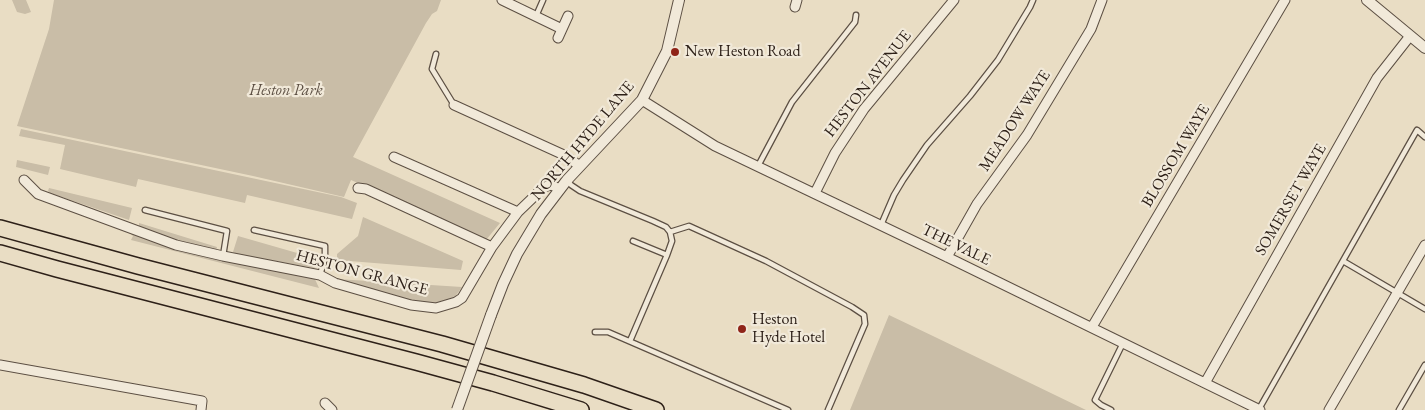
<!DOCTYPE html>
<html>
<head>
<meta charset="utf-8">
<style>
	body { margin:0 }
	canvas { display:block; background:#e9ddc4 }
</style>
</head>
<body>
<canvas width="1425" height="410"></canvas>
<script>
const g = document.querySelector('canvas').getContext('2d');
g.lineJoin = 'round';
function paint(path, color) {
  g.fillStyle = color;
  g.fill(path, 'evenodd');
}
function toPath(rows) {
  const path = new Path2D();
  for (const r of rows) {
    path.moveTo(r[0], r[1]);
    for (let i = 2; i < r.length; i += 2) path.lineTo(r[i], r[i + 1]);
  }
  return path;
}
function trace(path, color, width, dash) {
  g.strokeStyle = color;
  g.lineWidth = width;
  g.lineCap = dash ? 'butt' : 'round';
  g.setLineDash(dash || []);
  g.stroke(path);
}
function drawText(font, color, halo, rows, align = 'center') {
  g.font = font + ' "EB Garamond",serif';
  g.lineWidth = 4.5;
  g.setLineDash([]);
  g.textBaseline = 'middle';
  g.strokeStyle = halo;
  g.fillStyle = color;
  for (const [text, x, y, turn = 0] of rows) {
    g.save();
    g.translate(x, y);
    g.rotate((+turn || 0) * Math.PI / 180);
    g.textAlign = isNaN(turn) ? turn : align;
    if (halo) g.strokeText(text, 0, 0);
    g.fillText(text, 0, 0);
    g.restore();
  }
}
paint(toPath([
	[12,0,26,0,31,12,25,14,17,12],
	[54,0,441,0,437,11,432,14,426,23,353,157,500,223,486,240,351,180,344,197,253,176,17,126,49,29],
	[21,129,341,197,357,203,352,219,247,195,245,203,138,179,136,187,60,169,65,145,19,136],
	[17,160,50,167,48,175,16,167],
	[49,188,132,208,129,220,50,193,48,191],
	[363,217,463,261,461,270,337,260,337,254,358,236],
	[139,223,217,247,216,252,185,245,139,229],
	[127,231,314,277,319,288,131,240,133,236],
	[238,236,318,259,316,267,314,268,237,254,233,252],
	[337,279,462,287,455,297,448,301,435,304,425,304,379,293],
	[889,315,935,337,1086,410,850,410]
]), '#c9bda7');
const service = toPath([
	[536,16,543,0],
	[436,54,432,69,454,105],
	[758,166,792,102,855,22,856,15],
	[568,181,571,185,580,191,653,221,666,227,670,232,672,241,667,255,630,341],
	[145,210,227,231,223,256],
	[881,225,894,195,903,180,927,145,970,96,998,60,1030,7,1033,0],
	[254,230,325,246,325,258,320,275],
	[670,232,689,226,766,261,852,307,864,315,865,324,828,410],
	[633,241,667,255],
	[1343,261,1425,309],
	[595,332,608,332,788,410],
	[1259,409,1417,130,1425,137],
	[1111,410,1101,405,1095,400,1123,343],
	[1399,410,1425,365]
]);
const minor = toPath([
	[502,0,562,29],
	[795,7,797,0],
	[558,38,568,16],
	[642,100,715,146,947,257,1260,410],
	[454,105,564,155,580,166],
	[394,157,518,212],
	[24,180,38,194,176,245,223,256,320,275,335,283,411,305,436,308,456,302,462,298,492,247,518,212,544,187,551,185,560,189],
	[358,188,366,189,492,247],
	[815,193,835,153,864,109,954,0],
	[947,257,977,204,1027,135,1091,29,1102,0],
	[1092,327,1285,0],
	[0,365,202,401,201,410],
	[1205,383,1377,78,1410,36],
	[325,403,332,410],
	[1329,410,1425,245]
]);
const tertiary = toPath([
	[1367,0,1425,48],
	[491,315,503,284,517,254,541,214,567,180,642,100,667,51,679,0]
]);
const motorway = toPath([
	[0,228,138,266,442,344,584,385,656,410],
	[0,253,57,269,416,362,493,383,581,410]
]);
trace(service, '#5c4f43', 7);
trace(minor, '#5c4f43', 11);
trace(tertiary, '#5c4f43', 12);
trace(motorway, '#2d2018', 18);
trace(service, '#f1e9d9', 4.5);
trace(minor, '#f1e9d9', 9);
trace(tertiary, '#f1e9d9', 10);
trace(motorway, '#e9ddc4', 15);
const tertiaryBridge = toPath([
	[457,410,491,315]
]);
trace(tertiaryBridge, '#5c4f43', 12, []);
trace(tertiaryBridge, '#f1e9d9', 10);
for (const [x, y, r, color] of [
	[675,52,5,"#8f2418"],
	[742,329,5,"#8f2418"]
]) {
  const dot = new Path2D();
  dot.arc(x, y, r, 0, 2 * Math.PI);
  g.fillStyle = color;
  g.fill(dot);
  trace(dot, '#f1e9d9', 2);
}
drawText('16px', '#2d2018', '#f1e9d9', [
	["New Heston Road",685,52],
	["Heston",752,320],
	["Hyde Hotel",752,338]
], 'left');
drawText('16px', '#2d2018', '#f1e9d9', [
	["HESTON AVENUE",868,84,-52],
	["MEADOW WAYE",1015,121,-57],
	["NORTH HYDE LANE",583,141,-50],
	["BLOSSOM WAYE",1176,156,-59],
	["SOMERSET WAYE",1291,200,-60],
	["THE VALE",956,245,26],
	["HESTON GRANGE",362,273,15]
]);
drawText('italic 16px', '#5c4f43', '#f1e9d9', [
	["Heston Park",286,91]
]);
</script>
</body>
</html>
